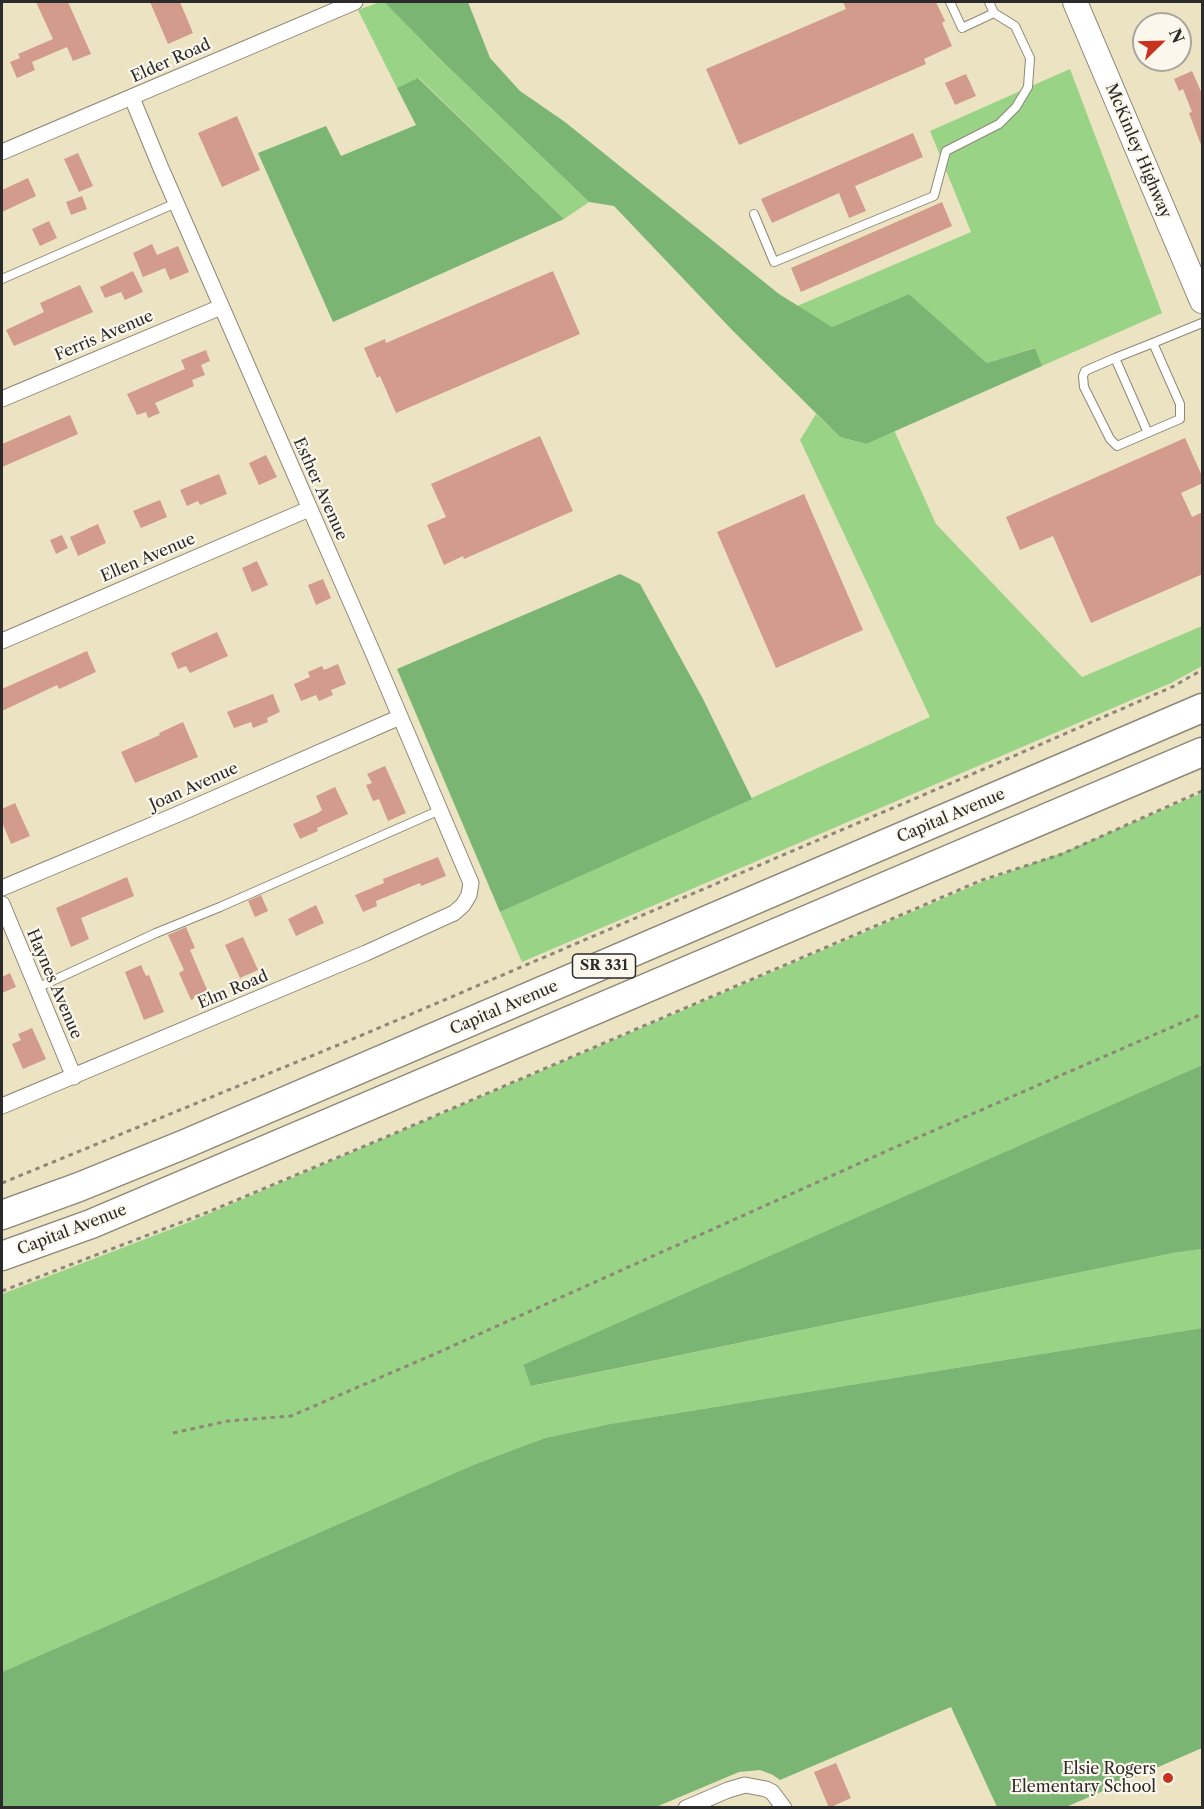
<!DOCTYPE html>
<html>
<head>
<meta charset="utf-8">
<style>
	body { margin:0 }
	#map { position:relative; width:1204px; height:1809px; overflow:hidden; background:#ece3c3; font-family:"Libre Caslon Text",serif }
	canvas { display:block }
	.frame { position:absolute; inset:0; border:3px solid #2b2b2b; pointer-events:none }
	.north { position:absolute; left:1132px; top:12px; width:60px; height:60px; box-sizing:border-box; background:#fbf7ec; border:2px solid #a8a59f; border-radius:50%; rotate:67deg; font-size:16px; font-weight:700; line-height:24px; text-align:center; color:#2b2b2b }
	.north::after { content:''; display:block; margin:auto; width:21px; height:27px; background:#c8321e; clip-path:polygon(50% 0,100% 100%,50% 72%,0 100%) }
</style>
</head>
<body>
<div id="map">
<canvas width="1204" height="1809"></canvas>
<div class="frame"></div>
<div class="north">N</div>
</div>
<script>
const g = document.querySelector('canvas').getContext('2d');
g.lineJoin = 'round';
function paint(path, color) {
  g.fillStyle = color;
  g.fill(path, 'evenodd');
}
function toPath(rows) {
  const path = new Path2D();
  for (const r of rows) {
    path.moveTo(r[0], r[1]);
    for (let i = 2; i < r.length; i += 2) path.lineTo(r[i], r[i + 1]);
  }
  return path;
}
function trace(path, color, width, dash) {
  g.strokeStyle = color;
  g.lineWidth = width;
  g.lineCap = dash ? 'butt' : 'round';
  g.setLineDash(dash || []);
  g.stroke(path);
}
function drawText(font, color, halo, rows, align = 'center') {
  g.font = font + ' "Libre Caslon Text",serif';
  g.lineWidth = 4.5;
  g.setLineDash([]);
  g.textBaseline = 'middle';
  g.strokeStyle = halo;
  g.fillStyle = color;
  for (const [text, x, y, turn = 0] of rows) {
    g.save();
    g.translate(x, y);
    g.rotate((+turn || 0) * Math.PI / 180);
    g.textAlign = isNaN(turn) ? turn : align;
    if (halo) g.strokeText(text, 0, 0);
    g.fillText(text, 0, 0);
    g.restore();
  }
}
paint(toPath([
	[380,2,384,2,444,63,589,202,564,219,419,78,397,88,358,10],
	[1070,69,1162,313,1042,366,1034,348,987,363,909,294,832,327,797,306,971,232,930,131],
	[816,414,840,437,865,444,894,430,936,524,1082,677,1202,626,1202,666,1171,683,522,962,500,912,930,717,800,440],
	[1202,793,1202,1065,523,1366,532,1386,1173,1253,1202,1249,1202,1328,610,1424,545,1438,473,1465,2,1672,2,1294,187,1223,984,881,1062,853]
]), '#99d386');
paint(toPath([
	[384,2,468,2,490,58,520,91,565,122,779,294,832,327,909,294,987,363,1035,348,1042,366,866,444,840,437,733,331,614,206,589,202,444,63],
	[418,78,564,219,333,322,258,153,326,126,341,156,416,125,397,88],
	[620,574,640,584,703,699,752,799,500,912,397,669],
	[1202,1065,1202,1249,1173,1253,531,1386,523,1365],
	[1202,1328,1202,1748,1066,1807,997,1807,951,1707,780,1780,773,1775,760,1770,739,1772,656,1807,2,1807,2,1672,473,1465,545,1438,610,1424]
]), '#7ab573');
paint(toPath([
	[36,2,68,2,91,54,73,61,67,47,32,62,35,70,17,78,10,62,20,58,18,54,53,39],
	[150,2,180,2,193,33,168,44],
	[843,2,936,2,945,21,942,23,952,46,924,59,926,64,739,145,706,69,846,9],
	[1192,71,1203,96,1201,145,1189,113,1192,112,1183,89,1179,91,1174,79],
	[966,74,976,96,955,105,945,83],
	[237,116,260,170,222,187,198,133],
	[913,133,923,157,855,186,866,211,849,218,839,193,772,223,761,199],
	[78,153,93,186,79,192,64,159],
	[28,178,36,196,2,212,2,190],
	[82,196,87,209,71,215,66,202],
	[942,202,952,226,801,292,791,268],
	[49,221,57,238,40,246,32,229],
	[152,244,157,255,178,246,189,272,170,280,165,268,143,277,133,253],
	[133,271,143,292,125,300,121,292,105,298,100,287],
	[553,271,580,334,396,413,380,376,377,378,364,348,385,339,386,343],
	[80,285,93,312,14,346,6,330,44,312,40,303],
	[206,350,210,361,201,365,205,375,192,380,194,386,155,403,160,413,148,418,146,412,137,415,127,394,185,369,181,360],
	[70,415,78,434,2,467,2,444],
	[540,436,573,511,464,559,463,556,444,565,427,525,446,517,431,484],
	[1185,438,1203,478,1203,483,1181,493,1192,517,1203,512,1203,574,1091,623,1053,536,1020,550,1006,517],
	[266,455,277,477,259,485,249,463],
	[219,474,227,494,200,505,198,501,187,506,180,490],
	[804,494,863,630,776,668,717,532],
	[160,500,167,517,141,528,133,511],
	[98,524,106,543,78,556,70,537],
	[62,535,68,548,56,554,50,540],
	[257,561,268,585,252,592,242,568],
	[323,579,331,598,316,605,308,585],
	[217,632,228,656,190,673,186,666,178,669,171,653],
	[87,651,96,672,59,689,57,685,2,711,2,689],
	[338,664,346,684,331,690,333,695,319,701,316,695,301,701,294,684,310,677,308,672,322,666,324,670],
	[273,694,280,712,267,718,268,722,253,728,251,722,234,728,227,712],
	[183,722,198,757,135,783,121,752,160,735,159,733],
	[385,766,406,813,388,821,379,799,373,801,366,785,372,783,367,774],
	[335,787,348,814,317,828,318,831,300,839,293,824,318,813,322,810,316,796],
	[15,803,30,836,11,844,2,822,2,809],
	[438,857,446,876,421,886,420,883,376,901,377,906,363,912,355,895,384,883,383,879],
	[127,877,134,896,81,918,89,939,71,947,56,908],
	[261,895,268,911,255,917,248,901],
	[316,905,324,923,296,936,288,919],
	[186,927,195,948,190,950,208,992,191,1000,179,973,184,970,168,935],
	[243,937,258,970,240,978,225,945],
	[141,965,146,976,149,975,164,1012,144,1020,125,972],
	[10,973,16,987,2,993,2,977],
	[32,1028,46,1059,23,1069,12,1044,21,1040,18,1034],
	[836,1763,851,1798,829,1808,814,1772]
]), '#d39b8b');
const lane = toPath([
	[950,2,962,28,994,13,989,2],
	[754,214,774,262,934,196,946,151,999,124,1016,107,1028,87,1030,58,1015,26,994,13],
	[2,279,176,203],
	[1153,343,1180,404,1180,419,1117,446,1110,439,1084,387,1083,376,1085,371,1115,358,1153,343,1202,323],
	[1115,358,1148,433],
	[37,988,156,933,220,907,440,810]
]);
const street = toPath([
	[2,152,355,2],
	[2,399,221,307],
	[2,641,309,509],
	[2,888,183,812,400,717],
	[2,904,74,1077],
	[2,1106,366,953,454,913,463,905,469,895,471,883,373,653,160,166,132,98],
	[686,1808,728,1790,745,1785,766,1789,772,1792,784,1808]
]);
const primary = toPath([
	[1075,2,1202,301]
]);
const highway = toPath([
	[2,1215,79,1187,185,1144,1202,708],
	[2,1256,91,1224,1202,752]
]);
trace(lane, '#8c8777', 10);
trace(street, '#8c8777', 17);
trace(primary, '#8c8777', 26);
trace(highway, '#8c8777', 31);
trace(toPath([
	[2,1183,360,1036,984,769,1172,687,1202,670],
	[2,1291,208,1212,379,1140,982,880,1062,854,1202,791],
	[173,1433,228,1421,291,1416,437,1353,889,1150,1202,1014]
]), '#8c8777', 3, [4.5, 4.5]);
trace(lane, '#fff', 8);
trace(street, '#fff', 15);
trace(primary, '#fff', 24);
trace(highway, '#fff', 28);
for (const [x, y, r, color] of [
	[1168,1778,6,"#c8321e"]
]) {
  const dot = new Path2D();
  dot.arc(x, y, r, 0, 2 * Math.PI);
  g.fillStyle = color;
  g.fill(dot);
  trace(dot, '#fbf7ec', 2);
}
for (const [x, y, w] of [
	[604,966,63]
]) {
  const box = new Path2D();
  box.roundRect(x - w / 2, y - 12, w, 24, 4.5);
  g.fillStyle = '#fbf7ec';
  g.fill(box);
  trace(box, '#2b2b2b', 1.5);
}
drawText('bold 15px', '#2b2b2b', null, [
	["SR 331",604,966]
]);
drawText('16px', '#2b2b2b', '#fbf7ec', [
	["Elder Road",171,61,-24],
	["McKinley Highway",1138,151,67],
	["Ferris Avenue",104,336,-23],
	["Esther Avenue",320,489,66],
	["Ellen Avenue",148,558,-23],
	["Joan Avenue",194,787,-24],
	["Capital Avenue",951,816,-23],
	["Haynes Avenue",54,984,67],
	["Elm Road",233,990,-23],
	["Capital Avenue",504,1008,-23],
	["Capital Avenue",72,1230,-21]
]);
drawText('16px', '#2b2b2b', '#fbf7ec', [
	["Elsie Rogers",1156,1769],
	["Elementary School",1156,1787]
], 'right');
</script>
</body>
</html>
